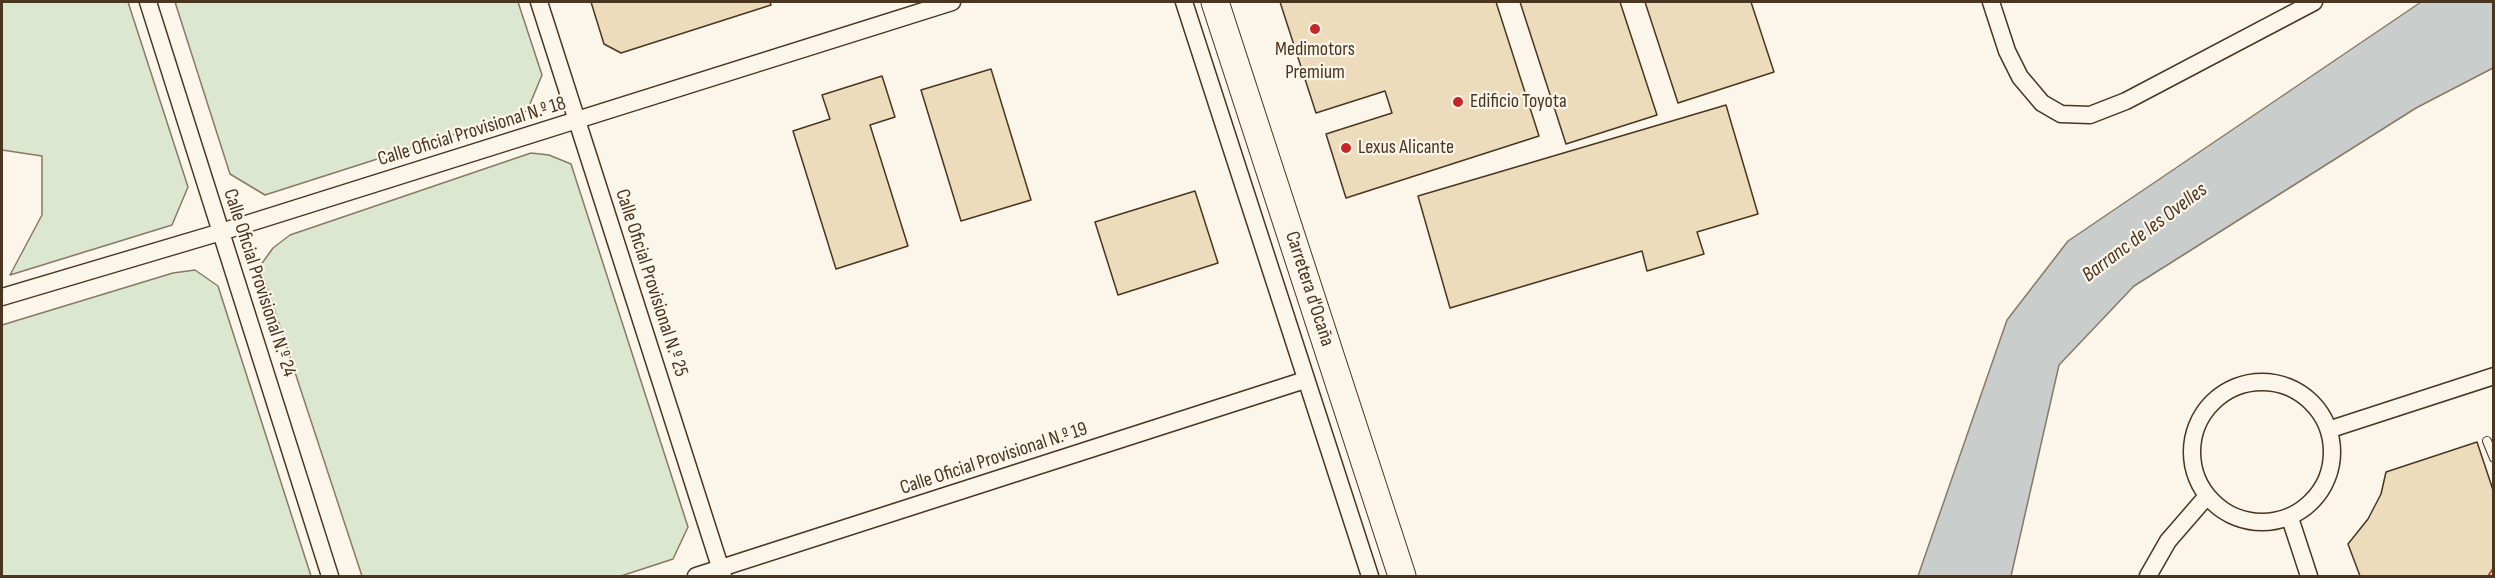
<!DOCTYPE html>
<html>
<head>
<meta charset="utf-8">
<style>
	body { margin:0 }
	#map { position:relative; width:2495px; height:578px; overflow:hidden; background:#fbf6e9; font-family:"Sofia Sans Condensed",sans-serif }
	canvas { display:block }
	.frame { position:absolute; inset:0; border:3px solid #4a3520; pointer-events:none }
</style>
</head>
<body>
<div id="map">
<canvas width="2495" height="578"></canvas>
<div class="frame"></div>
</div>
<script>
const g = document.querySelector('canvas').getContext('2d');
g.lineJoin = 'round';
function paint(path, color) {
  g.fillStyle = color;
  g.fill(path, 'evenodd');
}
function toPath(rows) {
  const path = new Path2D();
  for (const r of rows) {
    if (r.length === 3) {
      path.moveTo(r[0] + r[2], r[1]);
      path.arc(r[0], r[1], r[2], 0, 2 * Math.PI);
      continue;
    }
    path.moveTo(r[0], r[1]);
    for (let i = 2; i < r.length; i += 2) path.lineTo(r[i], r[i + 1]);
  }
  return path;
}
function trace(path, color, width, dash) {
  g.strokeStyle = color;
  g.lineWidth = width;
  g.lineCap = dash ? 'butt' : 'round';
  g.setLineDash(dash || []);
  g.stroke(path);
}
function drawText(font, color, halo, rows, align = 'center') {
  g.font = font + ' "Sofia Sans Condensed",sans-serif';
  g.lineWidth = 4.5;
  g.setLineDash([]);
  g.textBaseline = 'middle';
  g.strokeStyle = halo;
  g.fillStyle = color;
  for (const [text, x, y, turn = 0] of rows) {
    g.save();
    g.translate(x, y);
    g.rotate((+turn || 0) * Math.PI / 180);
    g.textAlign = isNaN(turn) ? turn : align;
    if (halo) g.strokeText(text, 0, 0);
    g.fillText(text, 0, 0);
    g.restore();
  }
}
const green = toPath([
	[2,2,128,2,188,187,172,225,10,275,42,215,42,156,2,150,2,2],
	[175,2,518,2,542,75,527,111,265,195,230,174,175,2],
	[531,153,549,155,571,164,688,527,673,559,621,576,362,576,260,266,273,248,290,235,531,153],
	[195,270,218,286,311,576,2,576,2,325,173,273,195,270]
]);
paint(green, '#dce7d0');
trace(green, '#887966', 1.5);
const water = toPath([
	[2421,2,2493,2,2493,68,2416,108,2134,286,2059,365,2011,576,1918,576,2007,320,2068,241,2421,2]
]);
paint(water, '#c9cecd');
trace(water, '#887966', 1.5);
const building = toPath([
	[591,2,770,2,771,5,621,53,604,44,591,2],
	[1280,2,1496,2,1539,136,1346,198,1326,134,1392,113,1385,91,1316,113,1280,2],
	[1520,2,1620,2,1657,115,1566,144,1520,2],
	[1645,2,1751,2,1774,72,1678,103,1645,2],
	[991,69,1031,200,961,221,921,90,991,69],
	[882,76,895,117,870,125,908,246,836,269,793,131,830,119,822,95,882,76],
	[1726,105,1758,214,1697,232,1704,254,1647,271,1642,251,1450,308,1418,196,1726,105],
	[1195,191,1218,263,1118,295,1095,222,1195,191],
	[2477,442,2494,493,2494,576,2360,576,2348,544,2368,519,2381,494,2386,472,2477,442]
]);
paint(building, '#ecdcbc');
trace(building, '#4a3520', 1.5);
const lane = toPath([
	[2487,441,2494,458]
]);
const street = toPath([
	[148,2,330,576],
	[539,2,723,576],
	[1184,2,1370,576],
	[1991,2,2007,51,2020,77,2042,103,2061,114,2090,115,2126,101,2314,2],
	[2,297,221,232,952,2],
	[2262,452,70],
	[2331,429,2494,376],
	[2290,518,2309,576],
	[696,576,1305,380],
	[2148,576,2168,541,2207,496]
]);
const primary = toPath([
	[1215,2,1402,576]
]);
trace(lane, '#4a3520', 10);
trace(street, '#4a3520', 19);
trace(primary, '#4a3520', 29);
trace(lane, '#fbf6e9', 8);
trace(street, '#fbf6e9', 16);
trace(primary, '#fbf6e9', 27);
trace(toPath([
	[2488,576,2494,567]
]), '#c62828', 1.5, [21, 4.5, 3, 4.5]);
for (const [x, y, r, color] of [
	[1315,29,6,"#c62828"],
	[1458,102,6,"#c62828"],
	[1346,148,6,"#c62828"]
]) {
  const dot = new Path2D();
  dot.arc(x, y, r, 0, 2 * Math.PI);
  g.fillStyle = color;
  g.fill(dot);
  trace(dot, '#fbf6e9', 2);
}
drawText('20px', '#4a3520', '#fbf6e9', [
	["Medimotors",1315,50,"center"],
	["Premium",1315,73,"center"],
	["Edificio Toyota",1470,102],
	["Lexus Alicante",1358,148]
], 'left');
drawText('20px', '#4a3520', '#fbf6e9', [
	["Calle Oficial Provisional N.º 18",472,132,-17],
	["Calle Oficial Provisional N.º 24",259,283,72],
	["Calle Oficial Provisional N.º 25",651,283,72],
	["Carretera d'Ocaña",1309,289,72],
	["Calle Oficial Provisional N.º 19",994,459,-18]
]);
drawText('italic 21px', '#4a3520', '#fbf6e9', [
	["Barranc de les Ovelles",2145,233,-37]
]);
</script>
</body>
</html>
